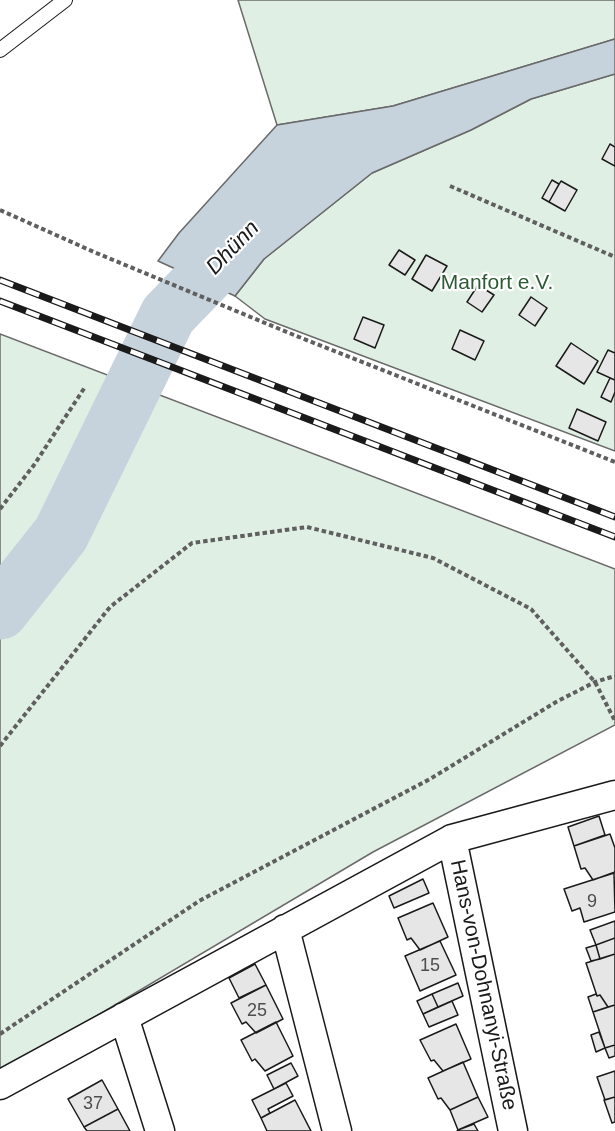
<!DOCTYPE html>
<html>
<head>
<meta charset="utf-8">
<style>
	body { margin:0 }
	canvas { display:block; background:#fff }
</style>
</head>
<body>
<canvas width="615" height="1131"></canvas>
<script>
const g = document.querySelector('canvas').getContext('2d');
g.lineJoin = 'round';
function paint(path, color) {
  g.fillStyle = color;
  g.fill(path, 'evenodd');
}
function toPath(rows) {
  const path = new Path2D();
  for (const r of rows) {
    path.moveTo(r[0], r[1]);
    for (let i = 2; i < r.length; i += 2) path.lineTo(r[i], r[i + 1]);
  }
  return path;
}
function trace(path, color, width, dash) {
  g.strokeStyle = color;
  g.lineWidth = width;
  g.lineCap = dash ? 'butt' : 'round';
  g.setLineDash(dash || []);
  g.stroke(path);
}
function drawText(font, color, halo, rows, align = 'center') {
  g.font = font + ' Arial,sans-serif';
  g.lineWidth = 4.5;
  g.setLineDash([]);
  g.textBaseline = 'middle';
  g.strokeStyle = halo;
  g.fillStyle = color;
  for (const [text, x, y, turn = 0] of rows) {
    g.save();
    g.translate(x, y);
    g.rotate((+turn || 0) * Math.PI / 180);
    g.textAlign = isNaN(turn) ? turn : align;
    if (halo) g.strokeText(text, 0, 0);
    g.fillText(text, 0, 0);
    g.restore();
  }
}
const green = toPath([
	[238,0,615,0,615,39,393,106,277,125,238,0],
	[615,74,615,451,265,319,235,296,264,259,372,173,471,130,531,99,615,74],
	[0,334,615,569,615,725,373,852,0,1073,0,334]
]);
paint(green, '#e0efe3');
trace(green, '#6a6a6a', 1.5);
const water = toPath([
	[615,39,615,74,531,99,471,130,372,173,264,259,235,296,158,261,179,233,277,125,393,106,615,39]
]);
paint(water, '#c6d2dc');
trace(water, '#6a6a6a', 1.5);
trace(toPath([
	[0,611,61,534,168,315,255,225]
]), '#c6d2dc', 57);
const building = toPath([
	[610,144,615,147,615,166,602,159,610,144],
	[552,180,559,184,549,202,542,198,552,180],
	[561,181,577,190,565,211,549,202,561,181],
	[399,250,415,260,405,275,389,265,399,250],
	[426,255,447,266,432,291,412,279,426,255],
	[478,285,494,295,482,312,467,302,478,285],
	[531,297,547,308,535,326,519,315,531,297],
	[363,317,384,325,375,348,354,339,363,317],
	[460,330,484,341,475,360,452,349,460,330],
	[571,343,598,361,584,384,556,366,571,343],
	[608,350,615,353,615,380,597,372,608,350],
	[610,378,615,380,615,392,611,402,601,397,610,378],
	[577,409,606,422,598,441,569,428,577,409],
	[599,816,605,835,574,846,568,827,599,816],
	[610,834,615,848,615,872,593,880,585,868,581,869,574,846,610,834],
	[614,873,615,912,584,922,580,908,572,911,564,889,614,873],
	[423,879,429,893,394,908,389,896,423,879],
	[433,903,448,937,420,950,411,938,407,940,398,918,433,903],
	[615,921,615,938,596,945,590,930,615,921],
	[615,938,615,954,600,959,596,945,615,938],
	[440,941,456,975,420,991,405,956,440,941],
	[596,945,600,959,591,961,586,948,596,945],
	[615,954,615,1005,608,1007,600,995,597,996,586,963,615,954],
	[255,964,266,985,239,998,229,978,255,964],
	[458,983,463,996,438,1007,432,994,458,983],
	[266,985,283,1019,256,1033,246,1022,242,1024,231,1003,266,985],
	[432,994,438,1007,423,1014,417,1001,432,994],
	[596,994,597,996,600,995,608,1007,593,1012,588,997,596,994],
	[452,1001,458,1015,429,1027,423,1014,452,1001],
	[615,1005,615,1045,605,1048,593,1012,615,1005],
	[276,1022,293,1056,265,1071,255,1059,252,1061,241,1040,276,1022],
	[456,1024,471,1059,443,1071,434,1060,431,1061,420,1040,456,1024],
	[599,1032,605,1048,596,1052,591,1035,599,1032],
	[615,1045,615,1056,609,1058,605,1048,615,1045],
	[463,1062,478,1097,450,1110,441,1098,438,1099,428,1078,463,1062],
	[291,1063,298,1076,274,1089,267,1075,291,1063],
	[615,1071,615,1097,605,1100,597,1077,615,1071],
	[102,1080,118,1109,84,1127,68,1099,102,1080],
	[286,1083,293,1096,268,1109,270,1113,261,1118,252,1100,286,1083],
	[478,1097,488,1117,458,1130,450,1110,478,1097],
	[615,1097,615,1122,612,1123,604,1100,615,1097],
	[295,1100,311,1131,267,1131,261,1118,295,1100],
	[118,1109,130,1131,87,1131,84,1127,118,1109],
	[474,1124,478,1131,457,1131,458,1130,474,1124]
]);
paint(building, '#e6e6e6');
trace(building, '#1a1a1a', 1.5);
const service = toPath([
	[0,50,65,0]
]);
const minor = toPath([
	[452,839,513,1131],
	[285,929,337,1131],
	[124,1017,160,1131],
	[0,1085,452,839,615,795]
]);
trace(service, '#1a1a1a', 16);
trace(minor, '#1a1a1a', 31);
trace(toPath([
	[450,186,615,257],
	[0,210,94,252,294,335,615,462],
	[0,509,34,465,85,387],
	[0,746,110,607,192,543,307,527,433,558,531,609,595,682,615,721],
	[0,1034,199,901,430,779,556,702,595,682,615,676]
]), '#5f5f5f', 4, [4.5, 3]);
trace(service, '#fff', 14);
trace(minor, '#fff', 28);
const rail = toPath([
	[0,280,615,517],
	[0,301,615,537]
]);
trace(rail, '#1a1a1a', 7);
trace(rail, '#fff', 4.5, [14]);
drawText('18px', '#4d4d4d', null, [
	["9",592,902],
	["15",430,966],
	["25",257,1011],
	["37",93,1104]
]);
drawText('21px', '#2b5a34', '#fff', [
	["Manfort e.V.",497,283]
]);
drawText('21px', '#1a1a1a', '#fff', [
	["Hans-von-Dohnanyi-Straße",483,985,78]
]);
drawText('italic 22px', '#1a1a1a', '#fff', [
	["Dhünn",233,248,-46]
]);
</script>
</body>
</html>
